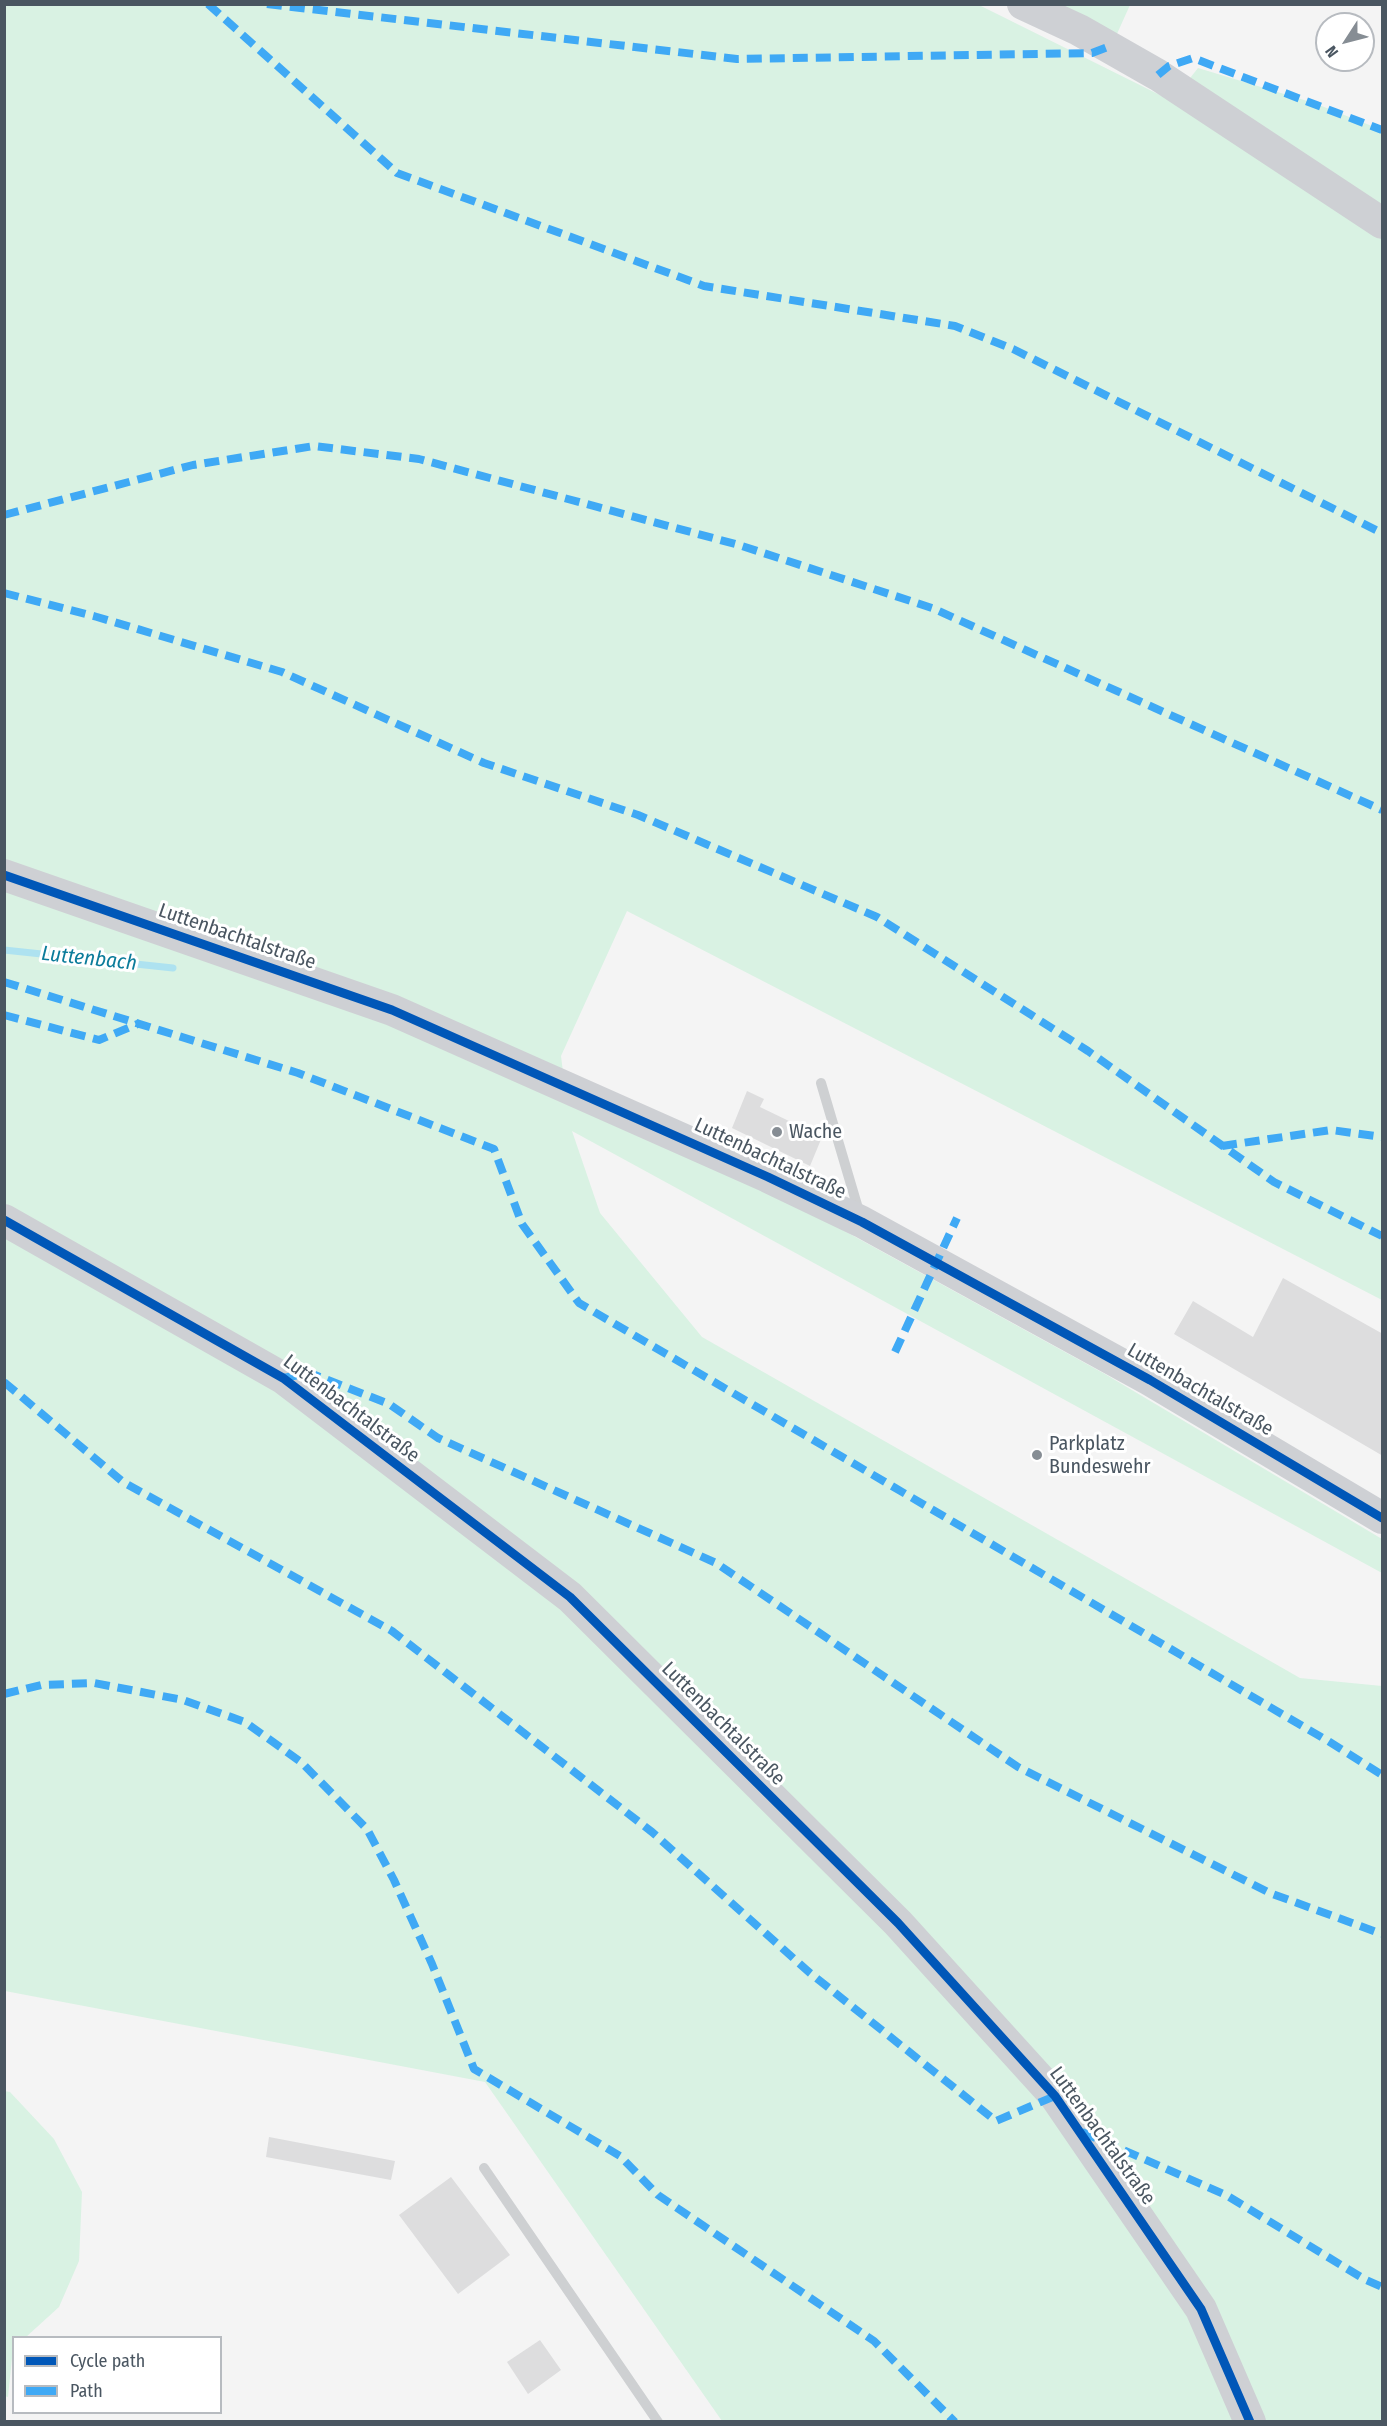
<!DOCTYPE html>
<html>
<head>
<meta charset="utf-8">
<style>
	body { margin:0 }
	#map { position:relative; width:1387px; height:2426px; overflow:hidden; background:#f4f4f4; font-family:"Fira Sans Condensed",sans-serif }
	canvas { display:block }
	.frame { position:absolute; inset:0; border:6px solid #4a5661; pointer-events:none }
	.legend { position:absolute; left:12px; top:2336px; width:210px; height:78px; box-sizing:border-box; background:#fff; border:2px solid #b7bbc0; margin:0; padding:8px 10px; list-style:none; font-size:18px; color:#4a5661 }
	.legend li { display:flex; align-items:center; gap:12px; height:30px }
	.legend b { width:30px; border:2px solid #b7bbc0 }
	.north { position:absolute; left:1315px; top:12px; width:60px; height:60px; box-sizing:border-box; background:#fff; border:2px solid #b7bbc0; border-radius:50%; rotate:234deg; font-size:16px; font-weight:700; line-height:24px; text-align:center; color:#4a5661 }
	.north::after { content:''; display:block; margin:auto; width:21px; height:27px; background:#868d94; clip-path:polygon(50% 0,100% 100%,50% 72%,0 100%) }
</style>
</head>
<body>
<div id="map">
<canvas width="1387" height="2426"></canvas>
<div class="frame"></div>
<ul class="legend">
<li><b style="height:8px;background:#0057b8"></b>Cycle path</li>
<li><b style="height:8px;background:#3fa9f5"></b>Path</li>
</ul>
<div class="north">N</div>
</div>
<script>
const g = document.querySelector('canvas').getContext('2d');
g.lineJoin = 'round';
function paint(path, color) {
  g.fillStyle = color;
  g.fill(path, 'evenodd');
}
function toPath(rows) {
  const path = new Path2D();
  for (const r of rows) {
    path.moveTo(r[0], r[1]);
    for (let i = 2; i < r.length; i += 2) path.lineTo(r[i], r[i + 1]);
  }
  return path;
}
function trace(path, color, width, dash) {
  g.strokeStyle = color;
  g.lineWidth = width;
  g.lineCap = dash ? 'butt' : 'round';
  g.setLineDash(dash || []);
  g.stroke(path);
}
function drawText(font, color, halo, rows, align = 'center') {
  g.font = font + ' "Fira Sans Condensed",sans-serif';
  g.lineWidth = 6;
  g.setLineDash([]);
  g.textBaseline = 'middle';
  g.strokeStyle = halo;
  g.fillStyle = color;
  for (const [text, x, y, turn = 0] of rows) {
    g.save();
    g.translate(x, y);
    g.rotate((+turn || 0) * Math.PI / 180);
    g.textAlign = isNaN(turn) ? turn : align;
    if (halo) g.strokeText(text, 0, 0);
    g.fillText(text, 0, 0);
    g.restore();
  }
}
paint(toPath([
	[4,5,979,5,1172,101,1198,68,1314,103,1382,130,1382,1300,627,911,561,1056,566,1096,768,1189,1105,1374,1382,1539,1382,1573,572,1131,600,1213,702,1337,1300,1678,1382,1686,1382,2421,722,2421,485,2082,5,1991],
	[1044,5,1130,5,1116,36],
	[4,2091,10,2092,54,2139,82,2192,79,2261,59,2307,26,2337,14,2338,8,2397,4,2396]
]), '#d9f2e3');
trace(toPath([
	[4,950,173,968]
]), '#aee2f0', 7);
paint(toPath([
	[747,1091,764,1099,760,1107,822,1137,810,1166,732,1128],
	[1283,1278,1383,1334,1383,1456,1174,1334,1193,1301,1253,1337],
	[269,2137,395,2161,391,2180,266,2157],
	[451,2177,510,2255,458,2294,399,2215],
	[540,2340,561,2370,528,2394,507,2362]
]), '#ddddde');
trace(toPath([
	[821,1083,860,1215],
	[484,2168,658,2422]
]), '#ced0d2', 10);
trace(toPath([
	[1023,4,1079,30,1158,75,1382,223],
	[4,875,392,1010,768,1177,862,1222,1150,1380,1382,1518],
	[4,1220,283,1378,570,1597,898,1923,1055,2096,1201,2309,1250,2422]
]), '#ced0d4', 32);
trace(toPath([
	[208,4,397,173,704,286,955,326,1013,349,1382,533],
	[267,4,737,59,1092,53,1110,46],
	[1158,75,1169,66,1193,58,1382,130],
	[4,515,193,465,314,446,419,459,739,545,932,608,1382,810],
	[4,593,97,617,282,672,484,763,638,815,877,917,1088,1051,1274,1182,1382,1236],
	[4,982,298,1073,494,1149,522,1224,579,1303,1328,1741,1382,1775],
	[4,1015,99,1040,140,1023],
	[1222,1146,1331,1130,1382,1137],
	[895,1352,957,1218],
	[283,1378,310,1373,389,1404,438,1438,716,1563,1018,1767,1270,1893,1382,1934],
	[4,1382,123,1482,392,1631,652,1832,810,1973,996,2121,1055,2096],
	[4,1694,41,1685,94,1683,183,1700,245,1722,301,1762,367,1829,394,1880,432,1964,474,2069,620,2156,658,2195,874,2341,955,2422],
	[1082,2132,1226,2195,1364,2279,1382,2287]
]), '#3fa9f5', 8, [15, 8]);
trace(toPath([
	[4,875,392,1010,768,1177,862,1222,1150,1380,1382,1518],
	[4,1220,283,1378,570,1597,898,1923,1055,2096,1201,2309,1250,2422]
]), '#0057b8', 9);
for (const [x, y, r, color] of [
	[777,1132,6,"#868d94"],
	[1037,1455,6,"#868d94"]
]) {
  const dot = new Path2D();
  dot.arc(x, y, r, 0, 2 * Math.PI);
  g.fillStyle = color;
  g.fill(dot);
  trace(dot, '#fff', 2);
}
drawText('20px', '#4a5661', '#fff', [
	["Luttenbachtalstraße",237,937,19],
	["Luttenbachtalstraße",770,1159,25],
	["Luttenbachtalstraße",1200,1390,30],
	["Luttenbachtalstraße",351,1409,37],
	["Luttenbachtalstraße",723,1724,45],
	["Luttenbachtalstraße",1102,2136,54]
]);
drawText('20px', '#4a5661', '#fff', [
	["Wache",789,1132],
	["Parkplatz",1049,1444],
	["Bundeswehr",1049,1467]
], 'left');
drawText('italic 21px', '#0c7c9b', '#fff', [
	["Luttenbach",89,959,6]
]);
</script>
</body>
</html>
